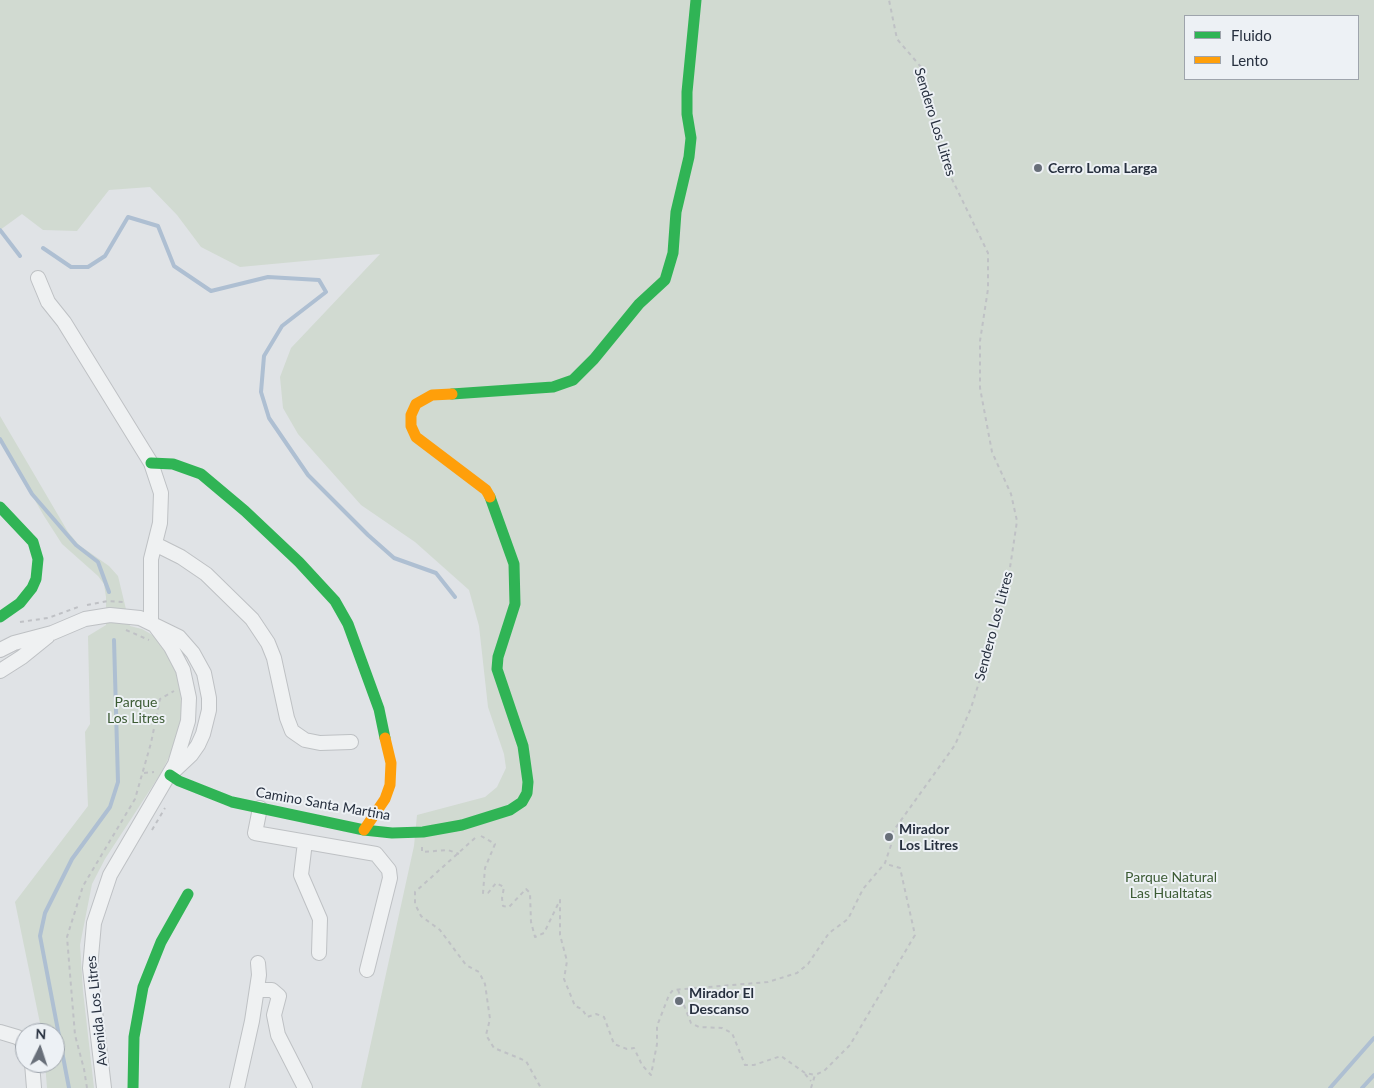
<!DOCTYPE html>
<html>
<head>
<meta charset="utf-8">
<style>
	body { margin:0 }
	#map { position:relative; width:1374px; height:1088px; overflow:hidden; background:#e0e3e6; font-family:Lato,sans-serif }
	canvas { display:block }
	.legend { position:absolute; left:1184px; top:15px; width:175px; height:65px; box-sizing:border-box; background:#edf1f5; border:1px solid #9ea4ac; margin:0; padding:6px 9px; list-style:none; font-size:15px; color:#27303f }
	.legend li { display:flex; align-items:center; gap:10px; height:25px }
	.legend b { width:25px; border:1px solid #9ea4ac }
	.north { position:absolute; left:15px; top:1023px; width:50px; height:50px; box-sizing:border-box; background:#edf1f5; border:1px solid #9ea4ac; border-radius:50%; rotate:4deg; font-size:14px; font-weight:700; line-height:20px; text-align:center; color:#27303f }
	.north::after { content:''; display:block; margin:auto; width:18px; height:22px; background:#686f79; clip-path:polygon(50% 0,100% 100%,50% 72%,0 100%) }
</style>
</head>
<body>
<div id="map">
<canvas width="1374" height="1088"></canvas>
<ul class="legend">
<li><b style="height:6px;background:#30b455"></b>Fluido</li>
<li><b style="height:6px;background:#ff9f0a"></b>Lento</li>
</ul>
<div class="north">N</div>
</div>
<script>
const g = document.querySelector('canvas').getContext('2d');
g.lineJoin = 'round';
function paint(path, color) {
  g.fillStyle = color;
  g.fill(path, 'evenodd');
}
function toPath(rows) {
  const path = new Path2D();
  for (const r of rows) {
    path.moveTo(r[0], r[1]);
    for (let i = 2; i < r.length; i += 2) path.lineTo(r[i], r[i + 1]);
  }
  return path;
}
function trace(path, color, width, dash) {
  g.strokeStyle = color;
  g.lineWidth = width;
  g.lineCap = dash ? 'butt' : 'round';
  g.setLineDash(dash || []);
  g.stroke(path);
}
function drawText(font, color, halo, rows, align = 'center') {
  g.font = font + ' Lato,sans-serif';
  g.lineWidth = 4;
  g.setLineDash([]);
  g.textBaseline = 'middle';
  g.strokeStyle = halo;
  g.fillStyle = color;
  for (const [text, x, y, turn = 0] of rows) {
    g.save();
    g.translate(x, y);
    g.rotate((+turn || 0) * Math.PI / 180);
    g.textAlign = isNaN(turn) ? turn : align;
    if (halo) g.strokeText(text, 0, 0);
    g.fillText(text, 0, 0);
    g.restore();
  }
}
paint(toPath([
	[0,0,1374,0,1374,1088,361,1088,414,846,417,815,485,797,497,787,506,768,504,754,488,707,479,626,469,590,415,542,361,505,298,434,283,408,280,377,291,348,380,254,240,267,201,247,177,215,150,187,109,190,77,231,43,230,22,214,0,230],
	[1185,16,1358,16,1358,79,1185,79],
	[0,416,68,532,79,545,109,566,118,576,130,626,142,629,156,637,173,657,180,683,182,723,172,751,161,773,105,859,92,884,80,945,83,991,94,1088,47,1088,45,1063,55,1063,55,1033,42,1033,15,902,88,806,85,732,90,724,88,636,106,625,106,597,104,584,98,576,62,544,44,516,0,440]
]), '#d1dad1');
trace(toPath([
	[0,230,20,256],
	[43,248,71,267,88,267,105,256,128,217,158,226,174,266,211,291,268,277,319,280,326,292,282,326,264,356,261,392,269,418,308,475,368,535,394,558,436,573,455,597],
	[0,439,32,494,76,545,98,562,109,592],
	[69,1088,40,936,45,913,72,859,110,807,118,782,114,640],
	[1330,1088,1374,1038],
	[1362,1088,1374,1075]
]), '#aebfd2', 4);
const street = toPath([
	[38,278,48,302,64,322,151,463,161,493,160,523,151,559,151,623],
	[155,544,181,557,206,574,252,619,268,643,274,658,287,718,292,731,305,740,320,743,351,742],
	[0,650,14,643,52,633,85,619,110,615,140,618,179,637,193,653,204,673,209,698,209,710,203,734,198,745,191,755,174,771],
	[0,671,22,657,48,636],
	[260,808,255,833,376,854,389,870,390,878,367,970],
	[305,842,301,875,320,919,319,953],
	[257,990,272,990,279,996,274,1015,278,1035,305,1088],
	[0,1032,17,1037,25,1043],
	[32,1063,34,1088],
	[104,1088,90,968,94,923,110,875,175,764,188,721,189,698,183,670,171,647,156,627],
	[237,1088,252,1021,259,975,258,963]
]);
trace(street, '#bec1c4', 16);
trace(toPath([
	[87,605,108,601,124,602],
	[20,622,48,618,78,607],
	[126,630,149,640],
	[144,773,154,772],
	[152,830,165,808],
	[481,836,495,844,485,868,483,893,488,893,496,883,504,887,502,898,503,906,509,907,526,889,530,893,531,922,535,937,544,933,560,900,560,935,567,961,564,979,575,1006,582,1009,587,1017,596,1014,604,1017,614,1044,627,1049,634,1048,642,1065,651,1075,657,1044,657,1026,669,995,673,990,768,982,797,973,808,964,829,933,848,919,863,889,885,863,891,845,889,837,955,745,971,708,996,628,1008,581,1017,521,1011,494,992,452,980,388,980,341,988,289,988,253,948,171,927,103,921,67,897,39,889,0],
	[475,838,415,892,415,904,421,916,440,930,466,965,479,972,485,984,490,1019,486,1035,494,1048,526,1061,541,1088],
	[422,847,422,852,448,850,459,854],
	[678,990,691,1023,699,1027,722,1028,732,1033,745,1065,754,1065,781,1056,805,1073,815,1075],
	[805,1074,811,1081],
	[87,1088,84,1069,75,1035,67,937,83,886,135,799,151,743,160,699,174,691],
	[811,1088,815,1075,824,1071,850,1045,915,935,900,868,886,864]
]), '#bfc1c5', 2, [4, 4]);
trace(street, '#eff1f2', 14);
trace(toPath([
	[452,394,553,387,573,380,594,359,639,304,665,280,673,253,676,212,689,157,691,138,687,114,687,92,696,0],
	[151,463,173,464,201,474,245,511,299,562,335,601,348,624,379,709,385,738],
	[0,507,33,542,38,559,36,579,32,588,20,603,0,617],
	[170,775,179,781,232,802,364,830,392,833,423,832,462,825,510,810,522,802,527,793,528,782,523,746,497,669,498,657,515,604,514,564,490,497],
	[133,1088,134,1037,143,987,161,942,188,894]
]), '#30b455', 11);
trace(toPath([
	[452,394,432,395,416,404,411,415,411,426,416,437,486,490,490,497],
	[364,830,385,799,390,785,391,763,385,738]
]), '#ff9f0a', 11);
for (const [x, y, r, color] of [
	[1038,168,5,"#686f79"],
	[889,837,5,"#686f79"],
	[679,1001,5,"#686f79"]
]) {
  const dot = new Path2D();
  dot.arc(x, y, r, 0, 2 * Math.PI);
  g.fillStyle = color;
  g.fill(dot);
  trace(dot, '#edf1f5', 2);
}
drawText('14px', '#27303f', '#edf1f5', [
	["Sendero Los Litres",935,122,73],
	["Sendero Los Litres",994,626,-75],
	["Camino Santa Martina",323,804,10],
	["Avenida Los Litres",97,1011,-96]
]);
drawText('bold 14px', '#27303f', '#edf1f5', [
	["Cerro Loma Larga",1048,168],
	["Mirador",899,829],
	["Los Litres",899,845],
	["Mirador El",689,993],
	["Descanso",689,1009]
], 'left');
drawText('14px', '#3c5b34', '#edf1f5', [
	["Parque",136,702],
	["Los Litres",136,718],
	["Parque Natural",1171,877],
	["Las Hualtatas",1171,893]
]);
</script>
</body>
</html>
